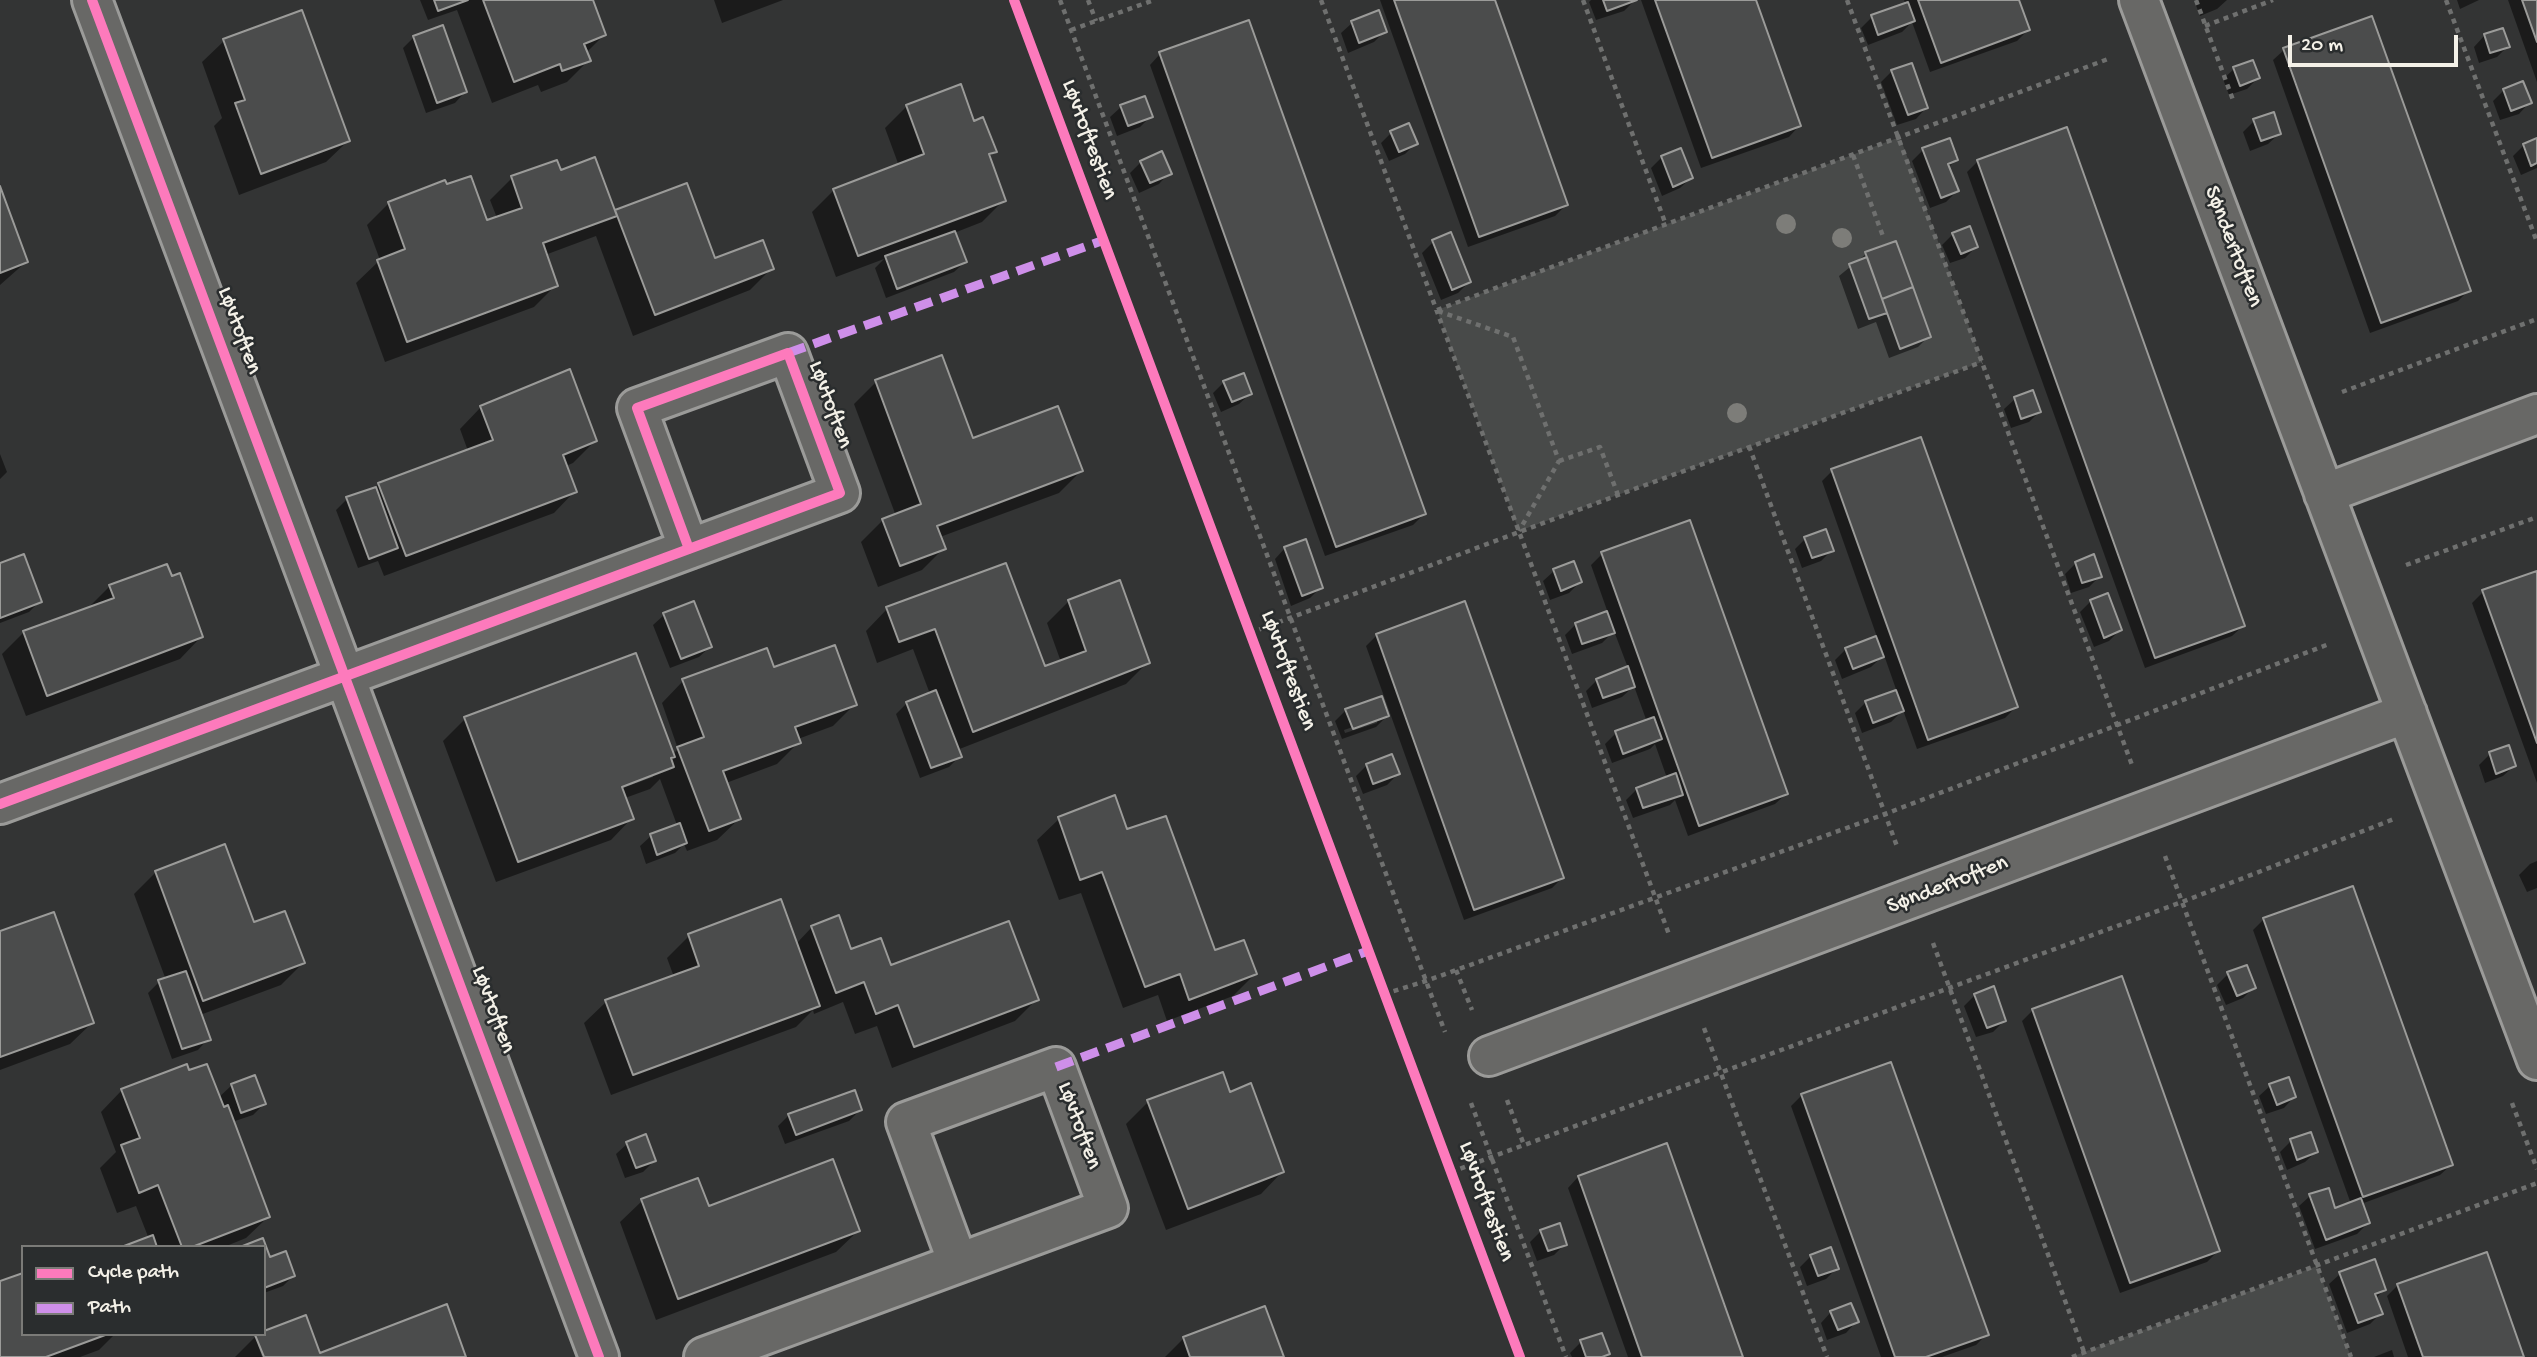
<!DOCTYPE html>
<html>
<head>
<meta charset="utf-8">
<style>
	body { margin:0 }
	#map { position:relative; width:2537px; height:1357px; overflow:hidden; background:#333434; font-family:"Gochi Hand",sans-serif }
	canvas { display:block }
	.legend { position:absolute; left:21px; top:1245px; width:245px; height:91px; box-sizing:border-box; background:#2a2d2e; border:2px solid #7b7b78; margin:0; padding:9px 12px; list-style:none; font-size:21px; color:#f4f1e8 }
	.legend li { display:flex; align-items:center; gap:14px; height:35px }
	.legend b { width:35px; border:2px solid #7b7b78 }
	.scale { position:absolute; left:2288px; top:35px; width:170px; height:32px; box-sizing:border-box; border:4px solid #f4f1e8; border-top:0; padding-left:9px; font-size:21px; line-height:24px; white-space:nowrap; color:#f4f1e8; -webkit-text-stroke:5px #2a2d2e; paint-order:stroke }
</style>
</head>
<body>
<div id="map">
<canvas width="2537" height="1357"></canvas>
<ul class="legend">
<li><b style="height:9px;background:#fd7abc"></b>Cycle path</li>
<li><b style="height:9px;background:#ce8fe9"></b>Path</li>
</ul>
<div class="scale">20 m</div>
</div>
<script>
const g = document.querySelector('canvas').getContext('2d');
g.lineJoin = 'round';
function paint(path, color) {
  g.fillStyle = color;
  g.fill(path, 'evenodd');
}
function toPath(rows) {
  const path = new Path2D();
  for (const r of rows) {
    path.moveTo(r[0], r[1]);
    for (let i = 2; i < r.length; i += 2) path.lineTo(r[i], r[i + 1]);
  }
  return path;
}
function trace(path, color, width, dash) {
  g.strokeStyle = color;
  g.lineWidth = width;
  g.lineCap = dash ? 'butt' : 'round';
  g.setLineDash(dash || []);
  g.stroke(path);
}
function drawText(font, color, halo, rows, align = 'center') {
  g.font = font + ' "Gochi Hand",sans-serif';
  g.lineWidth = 5;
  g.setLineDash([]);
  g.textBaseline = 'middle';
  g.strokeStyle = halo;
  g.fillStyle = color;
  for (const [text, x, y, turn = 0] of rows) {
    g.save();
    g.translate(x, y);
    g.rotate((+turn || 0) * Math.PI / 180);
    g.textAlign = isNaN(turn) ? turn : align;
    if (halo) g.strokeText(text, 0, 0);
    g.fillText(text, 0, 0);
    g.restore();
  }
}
paint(toPath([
	[1900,137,1982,362,1519,531,1437,310],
	[2317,1266,2351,1357,2072,1357,2084,1352]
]), '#484a49');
paint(toPath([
	[420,0,591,0,604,35,586,53,589,60,567,82,541,92,538,85,492,103,457,10,428,20],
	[714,0,783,0,722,23],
	[1380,0,1493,0,1566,205,1555,216,1468,247],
	[1591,0,1635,0,1624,11,1596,20,1589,2],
	[1641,0,1755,0,1799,126,1789,137,1701,168],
	[1904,0,2017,0,2028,30,2017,41,1930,72,1912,22,1902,32,1868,45,1861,28,1872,17,1906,4],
	[2194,0,2227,0,2217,9,2200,16],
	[2457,0,2479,0,2460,9],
	[2508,0,2537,0,2537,82],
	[1378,12,1385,31,1374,42,1348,53,1341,33,1352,23],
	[2502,30,2508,46,2497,57,2479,63,2474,47,2484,36],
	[414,37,465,92,455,103,426,113,403,48],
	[224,41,348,141,326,162,239,195,214,126,222,118,202,62],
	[2284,50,2469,290,2458,301,2370,333,2273,60],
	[1160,54,1424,514,1413,525,1325,556,1150,65],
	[2234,69,2258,78,2247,89,2229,95,2223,79],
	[1892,71,1926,108,1916,119,1897,125,1881,82],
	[2504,90,2529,103,2519,114,2500,120,2493,101],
	[907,106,973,123,995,151,988,158,1004,200,982,222,954,233,965,262,954,272,886,298,875,268,884,259,836,277,812,212,834,190,899,166,885,128],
	[1121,107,1151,116,1140,127,1117,136,1110,117],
	[2254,121,2279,134,2268,144,2250,151,2243,132],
	[1391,133,1416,143,1405,154,1389,161,1381,143],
	[2537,140,2537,168,2521,175,2513,156,2524,145],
	[1923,150,1956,160,1948,168,1957,191,1946,202,1930,208,1912,161],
	[1662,157,1691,178,1680,188,1662,196,1651,168],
	[1978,161,2243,626,2232,636,2145,668,1967,172],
	[1141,162,1169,173,1159,184,1139,193,1130,173],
	[560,172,613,212,686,185,714,260,772,268,750,290,633,336,596,236,545,255,556,285,534,307,385,362,356,283,380,260,367,225,389,203,486,222,497,218,490,200,512,178],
	[0,191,26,262,0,285],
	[1953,234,1976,247,1965,258,1950,263,1942,245],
	[1433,242,1469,282,1458,293,1441,300,1422,253],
	[1866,254,1929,336,1918,347,1889,358,1876,322,1858,329,1839,276],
	[876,382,972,440,1081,471,1059,493,940,537,944,548,922,570,878,587,861,542,883,520,896,516,854,404],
	[1224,382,1250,394,1239,404,1221,412,1213,393],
	[2015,399,2039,412,2029,422,2011,428,2004,409],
	[481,407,595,441,573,463,566,466,575,491,554,513,384,576,378,561,358,568,336,510,347,499,374,490,379,484,468,451,460,429],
	[0,454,7,472,0,479],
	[1832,471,2016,707,2005,718,1917,749,1903,710,1891,722,1862,733,1855,713,1866,702,1897,692,1884,655,1871,667,1842,679,1835,660,1846,649,1877,637,1822,481],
	[1689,522,1786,794,1775,804,1688,836,1675,800,1670,805,1633,818,1626,800,1637,789,1667,778,1655,744,1650,749,1612,763,1605,744,1616,733,1647,722,1634,686,1622,697,1592,708,1586,691,1597,680,1628,668,1614,631,1602,643,1572,654,1565,635,1576,624,1608,613,1591,565,1602,554],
	[1805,539,1832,550,1821,561,1802,568,1795,549],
	[1285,548,1321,587,1310,598,1291,606,1275,559],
	[2076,563,2100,576,2089,587,2071,593,2065,574],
	[0,565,40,601,29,612,0,623],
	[1554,571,1580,582,1569,593,1550,600,1543,581],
	[2537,572,2537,783,2472,603,2483,592],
	[110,586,201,637,180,659,26,716,2,654,24,632,88,608],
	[1069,601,1148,662,1126,684,957,750,960,756,949,767,920,778,896,714,907,703,930,694,913,649,877,663,866,631,887,609,1043,668,1061,662,1047,623],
	[2091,601,2120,630,2109,641,2094,647,2080,612],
	[664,615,710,647,699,657,670,668,653,625],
	[1377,635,1562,878,1552,888,1464,920,1366,646],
	[773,669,855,704,833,726,798,739,799,742,777,764,726,783,739,819,717,840,687,851,684,844,675,853,646,864,640,846,651,836,677,825,660,779,650,789,625,798,632,818,611,840,496,882,443,741,465,719,672,755,678,749,662,703,683,681],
	[653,774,653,777,615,791,613,788],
	[1346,710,1387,715,1389,714,1376,727,1342,739,1335,721],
	[1377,719,1377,723,1345,733,1344,730],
	[2490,754,2514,766,2503,776,2485,783,2479,765],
	[1367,765,1398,774,1387,785,1363,794,1356,776],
	[1059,819,1126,832,1214,953,1255,974,1233,996,1167,1021,1158,995,1123,1008,1081,893,1059,900,1037,840],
	[2537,861,2537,888,2527,892,2519,875,2530,864],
	[156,872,253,924,303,963,281,985,200,1015,208,1039,198,1050,172,1059,148,993,159,982,166,980,134,894],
	[2264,919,2451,1165,2440,1175,2361,1204,2368,1223,2357,1234,2315,1249,2299,1206,2310,1196,2334,1210,2351,1204,2253,930],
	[812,927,850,952,890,967,1037,999,1015,1021,892,1068,877,1026,855,1034,843,1002,814,1014,813,1010,796,1027,611,1095,584,1023,606,1002,674,977,667,958,689,936,796,944],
	[0,933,92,1023,70,1044,0,1070],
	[2228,974,2254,987,2243,998,2226,1005,2217,985],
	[1975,995,2004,1021,1993,1032,1976,1037,1964,1006],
	[2033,1010,2218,1251,2207,1262,2120,1293,2022,1021],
	[188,1073,218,1098,232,1085,264,1104,253,1115,232,1122,268,1217,246,1238,224,1247,127,1247,149,1239,136,1206,117,1213,100,1168,116,1152,101,1112,122,1090],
	[2270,1086,2294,1097,2284,1108,2266,1114,2259,1096],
	[1229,1094,1282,1172,1261,1194,1166,1230,1126,1124,1148,1102],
	[1802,1095,1987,1334,1976,1345,1942,1357,1881,1357,1791,1106],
	[860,1110,849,1121,785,1144,778,1126,789,1115],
	[2291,1141,2316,1152,2305,1162,2287,1170,2280,1152],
	[627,1144,654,1161,643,1172,625,1178,616,1154],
	[1578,1177,1742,1357,1628,1357,1568,1188],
	[642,1201,707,1208,858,1231,836,1252,656,1320,620,1222],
	[1541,1231,1565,1244,1554,1255,1537,1261,1530,1242],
	[262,1240,269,1259,293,1276,283,1286,264,1293,264,1247],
	[2486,1254,2522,1357,2408,1357,2387,1296,2397,1286],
	[1811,1256,1837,1268,1826,1279,1807,1286,1800,1267],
	[2340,1274,2384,1290,2375,1299,2381,1313,2370,1324,2347,1333,2329,1284],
	[0,1283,23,1334,115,1334,99,1350,80,1357,0,1357],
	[1831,1312,1856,1322,1846,1333,1827,1340,1821,1323],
	[264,1334,319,1355,464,1357,266,1357,261,1345,258,1345,262,1357,235,1357,256,1336],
	[1184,1338,1282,1357,1165,1357],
	[1581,1342,1608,1354,1605,1357,1572,1357,1570,1353],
	[2392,1350,2394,1357,2374,1357]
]), '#0007');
const building = toPath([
	[434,0,468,0,438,11,434,0],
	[483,0,593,0,606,35,584,44,591,61,562,71,560,64,514,82,483,0],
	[1394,0,1495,0,1568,205,1479,237,1394,0],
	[1603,0,1637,0,1607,11,1603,0],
	[1655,0,1756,0,1801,126,1712,158,1655,0],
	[1918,0,2019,0,2030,30,1941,63,1918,0],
	[2522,0,2537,0,2537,42,2522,0],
	[1908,2,1915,21,1878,35,1871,15,1908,2],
	[302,10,350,141,261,174,235,103,245,100,223,39,302,10],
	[1379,10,1387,32,1359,43,1351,21,1379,10],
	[2372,16,2471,291,2381,323,2283,48,2372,16],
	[1249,20,1426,514,1336,547,1159,52,1249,20],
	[443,25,467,92,437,103,413,36,443,25],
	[2503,28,2510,47,2490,53,2484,34,2503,28],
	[2253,60,2260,78,2240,86,2233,67,2253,60],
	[1912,63,1928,108,1908,115,1891,70,1912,63],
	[2523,81,2532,103,2511,111,2503,89,2523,81],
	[961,84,974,121,983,117,997,152,989,154,1006,201,858,256,833,189,924,154,906,105,961,84],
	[1145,96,1153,117,1128,126,1120,105,1145,96],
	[2274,112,2281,134,2261,141,2253,119,2274,112],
	[1409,123,1418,144,1399,152,1390,131,1409,123],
	[2067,127,2245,626,2155,658,1977,160,2067,127],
	[1950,138,1958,160,1948,164,1959,191,1941,198,1922,148,1950,138],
	[2537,138,2537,163,2531,166,2523,144,2537,138],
	[1681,148,1693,178,1673,187,1661,156,1681,148],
	[1162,151,1172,174,1150,183,1140,161,1162,151],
	[595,157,617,216,543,243,558,286,407,342,377,260,405,249,388,202,445,180,447,184,471,176,487,220,522,208,511,176,557,160,561,170,595,157],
	[687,183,715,258,763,240,774,269,655,315,615,210,687,183],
	[0,186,28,262,0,273,0,186],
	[1970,226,1978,247,1961,254,1952,233,1970,226],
	[955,231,967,262,897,289,885,256,955,231],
	[1451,232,1471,282,1452,290,1432,240,1451,232],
	[1896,241,1913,287,1882,299,1865,252,1896,241],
	[1867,257,1887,313,1869,319,1849,264,1867,257],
	[1913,287,1931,337,1900,349,1882,299,1913,287],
	[942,355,973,438,1058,406,1083,471,937,526,946,549,900,566,882,519,921,504,875,380,942,355],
	[570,369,597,441,563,455,577,492,406,556,378,483,493,440,480,406,570,369],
	[1244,373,1252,394,1232,402,1223,381,1244,373],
	[2033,390,2041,412,2021,419,2014,397,2033,390],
	[1921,437,2018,707,1928,740,1831,469,1921,437],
	[376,487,398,548,369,559,346,497,376,487],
	[1690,520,1788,794,1699,826,1601,552,1690,520],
	[1826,529,1834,551,1812,558,1804,537,1826,529],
	[1306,539,1323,588,1302,596,1284,547,1306,539],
	[24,554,42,602,0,618,0,563,24,554],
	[2094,554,2102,577,2082,583,2075,562,2094,554],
	[1574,561,1582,582,1561,591,1553,569,1574,561],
	[1006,563,1045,666,1086,651,1068,600,1120,580,1150,663,973,732,935,629,899,642,886,607,1006,563],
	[167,564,172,576,180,573,203,637,47,696,23,631,114,598,109,585,167,564],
	[2537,571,2537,743,2482,590,2537,571],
	[2108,593,2122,630,2104,638,2090,600,2108,593],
	[694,601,712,647,681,659,663,613,694,601],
	[1465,601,1564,878,1474,910,1376,634,1465,601],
	[1607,611,1615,633,1582,644,1575,623,1607,611],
	[1876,636,1884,657,1853,669,1845,648,1876,636],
	[835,645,857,705,795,727,801,743,723,771,741,819,709,831,677,747,704,737,682,679,767,648,774,667,835,645],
	[636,653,675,757,671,758,674,767,622,787,634,819,518,862,464,717,636,653],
	[1628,666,1635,687,1603,698,1596,679,1628,666],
	[936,690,962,757,931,768,906,702,936,690],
	[1896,690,1904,711,1873,723,1865,701,1896,690],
	[1382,696,1389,716,1353,729,1345,709,1382,696],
	[1654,717,1662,739,1623,754,1615,731,1654,717],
	[2509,745,2516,766,2496,774,2489,752,2509,745],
	[1392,754,1400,774,1373,784,1366,764,1392,754],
	[1676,773,1683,795,1643,808,1636,788,1676,773],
	[1115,795,1127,829,1166,816,1215,950,1244,940,1257,974,1189,1000,1180,974,1145,987,1102,872,1080,880,1058,817,1115,795],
	[680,823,687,843,657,855,650,834,680,823],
	[225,844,254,922,285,911,305,963,203,1001,155,871,225,844],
	[2353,886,2453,1165,2363,1197,2263,918,2353,886],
	[781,899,820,1006,633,1075,605,1000,699,966,688,934,781,899],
	[54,912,94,1023,0,1057,0,931,54,912],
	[839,915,851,949,881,938,891,965,1009,921,1039,1000,914,1047,898,1005,876,1014,864,982,836,993,811,926,839,915],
	[2247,965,2256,988,2237,996,2227,972,2247,965],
	[186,971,211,1040,182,1049,158,980,186,971],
	[2122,976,2220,1251,2130,1283,2032,1009,2122,976],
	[1994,986,2006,1021,1987,1028,1974,994,1994,986],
	[1891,1062,1989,1335,1926,1357,1895,1357,1801,1094,1891,1062],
	[187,1064,189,1070,207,1064,224,1107,228,1105,270,1217,192,1247,182,1247,158,1185,139,1193,121,1145,140,1138,121,1089,187,1064],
	[1223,1072,1230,1092,1251,1083,1284,1172,1188,1209,1147,1100,1223,1072],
	[255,1075,266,1104,241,1113,231,1084,255,1075],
	[2289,1077,2296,1097,2277,1105,2269,1084,2289,1077],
	[855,1090,862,1110,796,1135,788,1114,855,1090],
	[2311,1132,2318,1152,2297,1160,2290,1139,2311,1132],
	[646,1134,656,1161,636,1168,626,1142,646,1134],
	[1667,1143,1743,1357,1642,1357,1578,1176,1667,1143],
	[833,1159,860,1231,678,1299,641,1199,698,1178,709,1206,833,1159],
	[2329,1188,2335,1208,2361,1198,2370,1223,2326,1240,2309,1194,2329,1188],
	[1560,1223,1567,1245,1548,1251,1540,1230,1560,1223],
	[153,1235,157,1247,125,1247,124,1246,153,1235],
	[263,1238,270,1257,286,1251,295,1276,264,1288,264,1247,240,1247,263,1238],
	[1831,1247,1839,1269,1818,1276,1810,1255,1831,1247],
	[2487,1252,2524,1357,2423,1357,2397,1284,2487,1252],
	[2375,1259,2386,1290,2375,1294,2383,1314,2358,1323,2339,1272,2375,1259],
	[23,1273,23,1334,108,1334,46,1357,0,1357,0,1281,23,1273],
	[1851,1303,1859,1322,1838,1330,1830,1311,1851,1303],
	[447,1304,466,1357,264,1357,255,1335,264,1334,264,1331,306,1315,320,1353,447,1304],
	[1265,1306,1284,1357,1190,1357,1183,1337,1265,1306],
	[1602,1333,1610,1354,1602,1357,1586,1357,1580,1340,1602,1333]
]);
paint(building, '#4b4c4c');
trace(building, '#9b9b99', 2);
const minor = toPath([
	[92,0,599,1357],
	[2139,0,2537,1060],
	[2324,494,2537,414],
	[0,804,840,493,788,353,637,408,689,549],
	[1489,1056,2407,713],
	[704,1357,1108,1208,1056,1067,906,1122,958,1263]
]);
trace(minor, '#9b9b99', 44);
trace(toPath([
	[1060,0,1445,1032],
	[1088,0,1096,21],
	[1321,0,1670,937],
	[1583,0,1666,225],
	[1847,0,2132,765],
	[2196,0,2233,100],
	[2446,0,2537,242],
	[2205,26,2273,0],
	[1071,30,1154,0],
	[1853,155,1884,239],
	[1437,310,2108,59],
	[1438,311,1513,337,1559,461,1519,531],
	[2342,392,2537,319],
	[1749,446,1898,849],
	[1559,461,1600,447,1618,495],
	[2406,565,2537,517],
	[1250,633,1618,495,1982,362],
	[2165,856,2351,1357],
	[1933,943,2084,1352],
	[1456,970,1472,1010],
	[1384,994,1426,981,1885,814,2329,644],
	[1704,1028,1827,1357],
	[1507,1100,1524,1145],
	[1471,1103,1566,1357],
	[2512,1103,2537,1169],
	[1451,1172,2182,902,2394,819],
	[2072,1357,2537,1183]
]), '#6f706f', 4.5, [5, 5]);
trace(minor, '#686866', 38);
trace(toPath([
	[788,353,1104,240],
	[1056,1067,1368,951]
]), '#ce8fe9', 9, [18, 9]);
trace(toPath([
	[92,0,599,1357],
	[1014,0,1520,1357],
	[0,804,840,493,788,353,637,408,689,549]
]), '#fd7abc', 10);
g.fillStyle = '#7d7d79';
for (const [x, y] of [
	[1786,224],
	[1842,238],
	[1737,413]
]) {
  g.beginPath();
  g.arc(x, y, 10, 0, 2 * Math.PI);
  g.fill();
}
drawText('23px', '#f4f1e8', '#2a2d2e', [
	["Løvtoftestien",1088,140,70],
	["Søndertoften",2232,247,69],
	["Løvtoften",238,331,70],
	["Løvtoften",829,405,70],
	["Løvtoftestien",1287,671,70],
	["Søndertoften",1948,886,-21],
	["Løvtoften",492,1010,70],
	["Løvtoften",1078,1126,70],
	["Løvtoftestien",1485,1202,70]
]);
</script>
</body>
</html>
